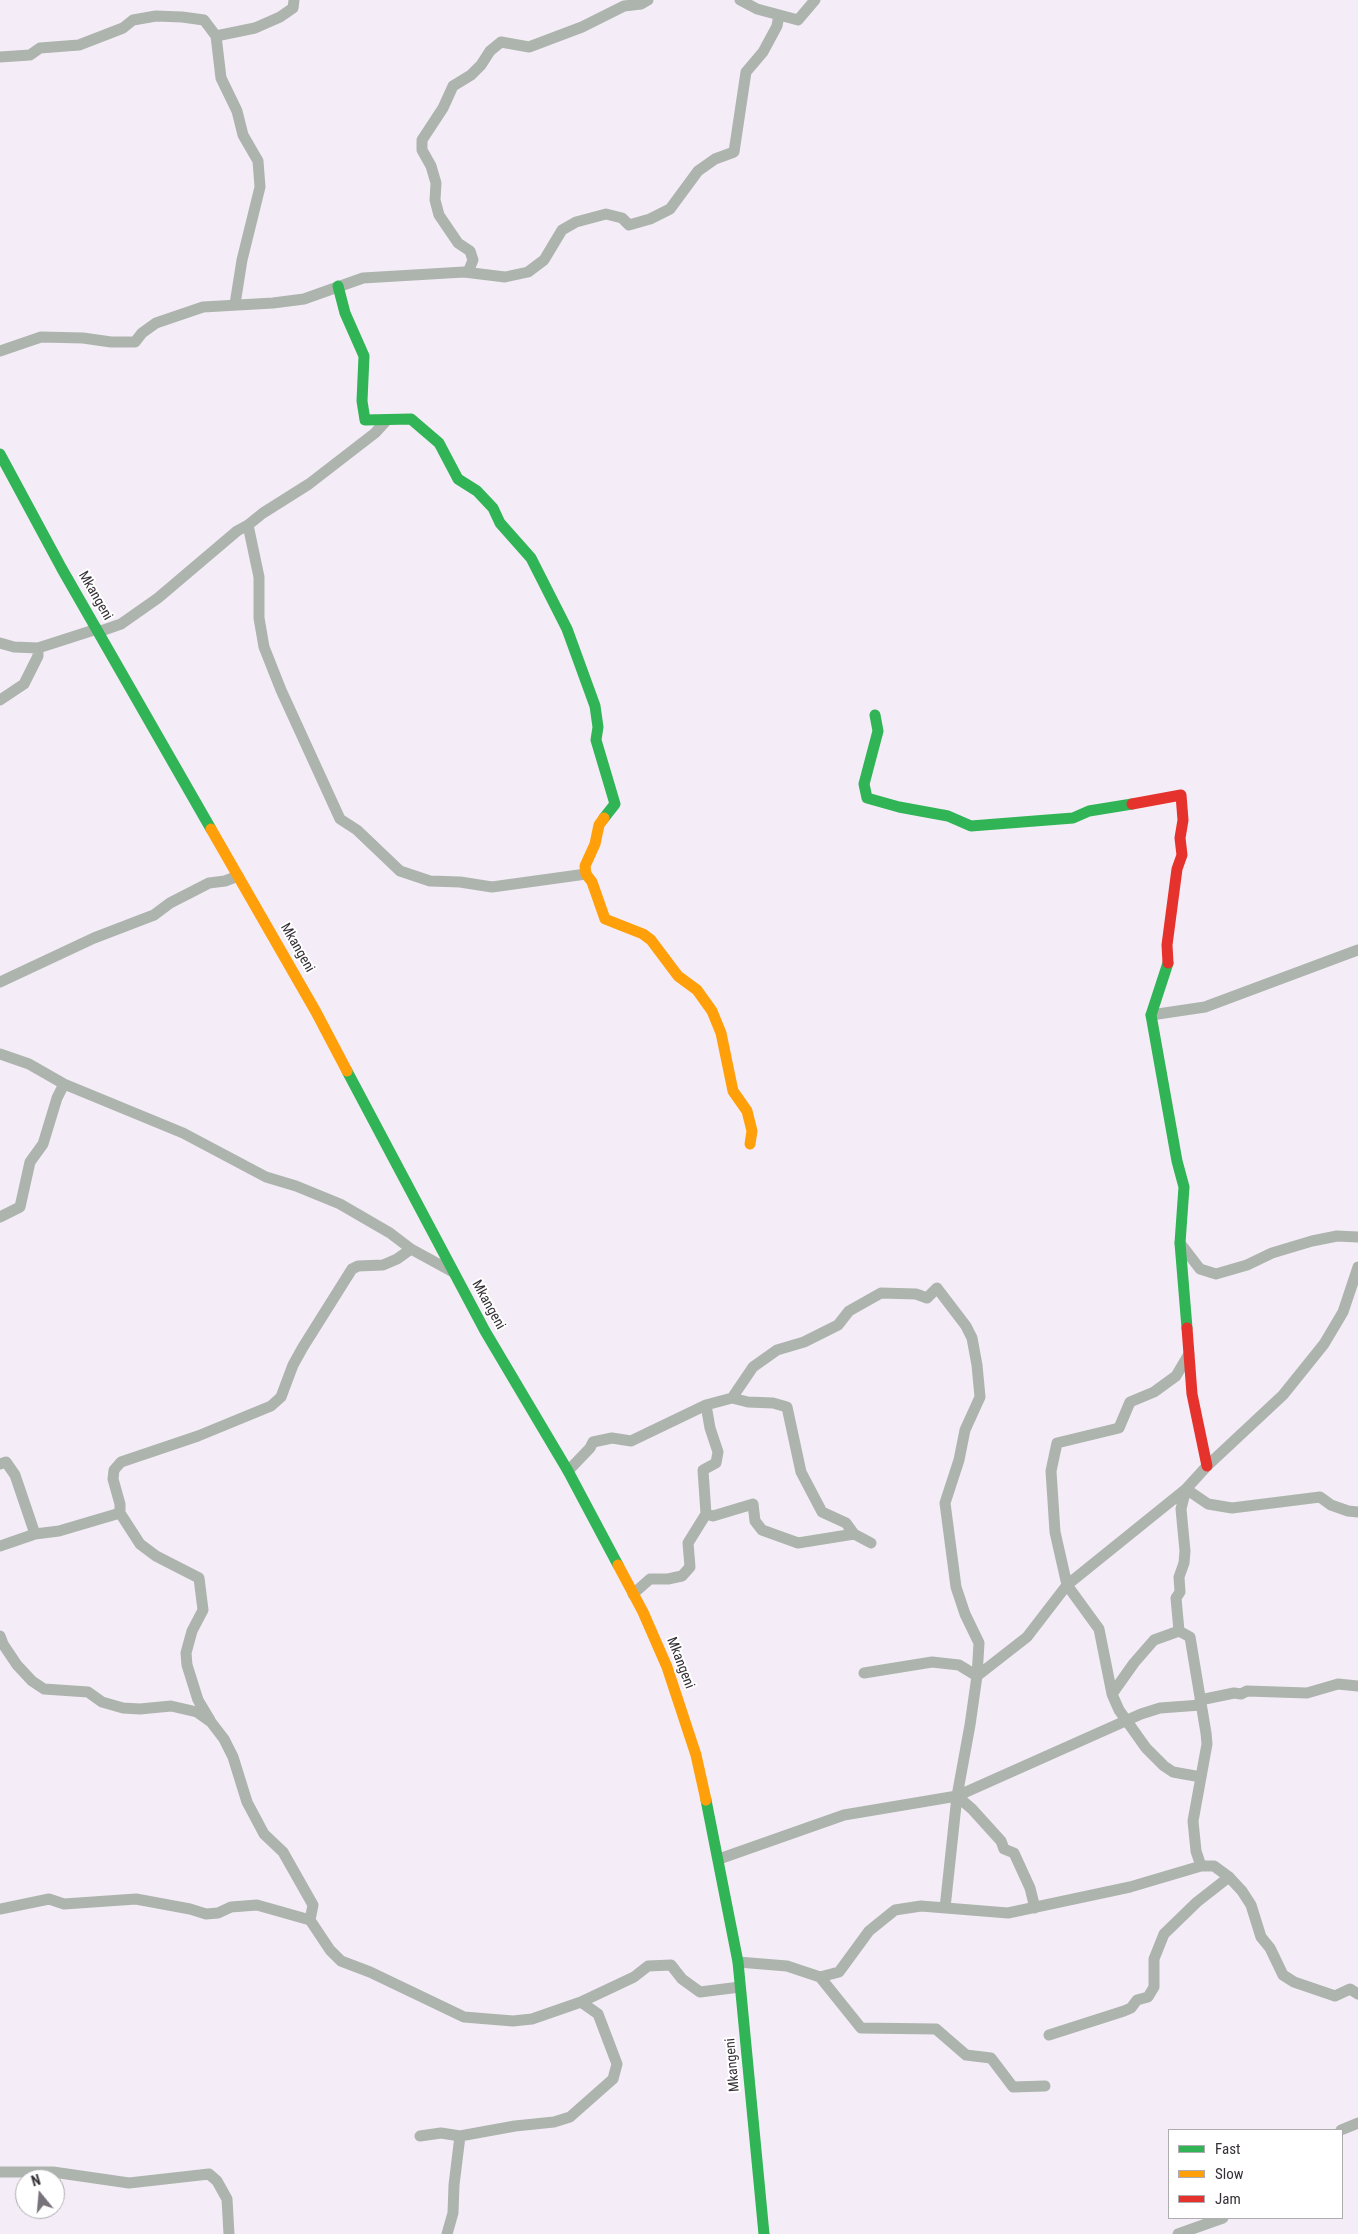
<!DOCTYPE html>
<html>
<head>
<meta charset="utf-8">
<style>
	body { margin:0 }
	#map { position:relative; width:1358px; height:2234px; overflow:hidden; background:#f4edf7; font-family:"Roboto Condensed",sans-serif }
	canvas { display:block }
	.legend { position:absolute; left:1168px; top:2129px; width:175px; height:90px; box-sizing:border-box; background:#fff; border:1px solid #aeacaf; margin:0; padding:6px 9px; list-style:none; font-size:15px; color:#353037 }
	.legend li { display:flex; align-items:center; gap:10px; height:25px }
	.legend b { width:25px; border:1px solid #aeacaf }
	.north { position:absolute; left:15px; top:2169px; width:50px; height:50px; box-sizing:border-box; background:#fff; border:1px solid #aeacaf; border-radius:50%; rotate:343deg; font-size:14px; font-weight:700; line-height:20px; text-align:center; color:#353037 }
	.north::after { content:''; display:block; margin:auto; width:18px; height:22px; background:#78727a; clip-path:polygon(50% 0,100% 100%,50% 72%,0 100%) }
</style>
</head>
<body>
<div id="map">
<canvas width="1358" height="2234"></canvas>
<ul class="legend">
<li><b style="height:6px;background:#30b455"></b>Fast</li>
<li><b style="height:6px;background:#ff9f0a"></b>Slow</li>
<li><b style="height:6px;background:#e5322d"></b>Jam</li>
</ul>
<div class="north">N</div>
</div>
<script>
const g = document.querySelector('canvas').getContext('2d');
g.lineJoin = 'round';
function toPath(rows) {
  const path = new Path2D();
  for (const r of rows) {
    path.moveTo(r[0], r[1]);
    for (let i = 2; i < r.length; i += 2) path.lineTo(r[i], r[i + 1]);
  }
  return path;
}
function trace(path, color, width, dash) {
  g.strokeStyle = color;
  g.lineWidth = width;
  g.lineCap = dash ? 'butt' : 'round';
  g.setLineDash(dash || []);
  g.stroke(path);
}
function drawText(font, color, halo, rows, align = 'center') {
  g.font = font + ' "Roboto Condensed",sans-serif';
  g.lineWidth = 4;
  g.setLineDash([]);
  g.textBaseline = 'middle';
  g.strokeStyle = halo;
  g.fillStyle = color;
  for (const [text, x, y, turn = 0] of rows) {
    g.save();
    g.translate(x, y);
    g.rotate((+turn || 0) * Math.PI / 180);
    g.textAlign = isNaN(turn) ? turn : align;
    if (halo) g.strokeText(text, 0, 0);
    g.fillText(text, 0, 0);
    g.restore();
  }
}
trace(toPath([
	[740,0,757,9,798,20,815,0],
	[216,36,255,28,280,17,293,8,294,0],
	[0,57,30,55,40,48,79,45,123,28,133,20,156,16,182,17,204,20,216,36,221,78,237,111,243,135,258,161,260,187,242,260,235,304],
	[468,272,473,260,470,251,458,243,439,215,435,200,436,183,431,166,422,150,422,140,443,108,453,86,471,75,481,65,490,51,501,42,529,47,582,27,624,6,641,4,648,0],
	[0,351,41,337,83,338,111,342,135,342,142,333,156,323,203,307,273,303,304,299,363,278,464,272,505,277,528,272,544,260,562,230,576,222,606,214,622,218,629,225,650,219,670,209,698,171,715,159,734,152,746,72,763,52,777,26,779,15],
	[248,525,259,577,259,618,264,647,281,690,340,819,357,830,400,871,430,881,460,882,492,887,586,874],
	[98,632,121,624,158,598,237,531,248,525,263,513,309,484,375,433,386,421],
	[0,643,14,647,38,648,97,629],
	[0,700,24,684,38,656,38,648],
	[0,982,94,938,154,915,170,903,209,883,225,881,238,876],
	[1151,1015,1205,1007,1358,950],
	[0,1054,29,1064,64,1084,57,1098,43,1144,30,1162,20,1207,0,1217],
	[64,1084,183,1133,266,1177,296,1186,340,1204,390,1233,411,1249,453,1272],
	[1180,1243,1200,1269,1216,1274,1247,1265,1272,1253,1312,1241,1337,1236,1358,1237],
	[1189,1354,1176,1376,1154,1392,1130,1402,1119,1428,1057,1443,1051,1471,1055,1532,1067,1585,1099,1629,1112,1694,1119,1710,1146,1748,1164,1766,1173,1772,1201,1777],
	[732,1398,748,1402,773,1403,787,1407,801,1472,822,1512,846,1523,854,1534,871,1543],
	[0,1464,6,1462,15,1475,35,1534],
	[568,1471,590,1448,593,1442,612,1438,631,1441,706,1405,732,1398,753,1367,777,1350,804,1342,838,1325,849,1311,881,1293,916,1294,927,1298,937,1288,966,1326,972,1338,977,1365,980,1397,965,1430,959,1460,945,1503,956,1587,965,1614,979,1643,977,1676,959,1665,932,1662,864,1673],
	[120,1513,140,1544,156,1556,199,1578,203,1610,192,1631,186,1653,187,1665,198,1700,210,1720],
	[706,1514,713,1516,753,1504,755,1521,762,1530,798,1543,854,1534],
	[0,1546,35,1534,59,1531,120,1513,120,1504,113,1479,114,1470,121,1462,198,1436,271,1406,281,1397,293,1365,303,1347,352,1269,358,1266,383,1265,397,1259,411,1249],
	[633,1594,650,1579,668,1579,682,1576,690,1567,688,1543,706,1514,703,1470,716,1463,718,1452,710,1428,706,1405],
	[1179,1631,1190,1637,1206,1733,1207,1744,1193,1821,1196,1851,1201,1866],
	[0,1636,3,1644,17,1665,32,1681,44,1689,88,1692,102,1702,123,1708,140,1709,171,1706,197,1712,211,1722,224,1739,233,1757,247,1802,264,1834,283,1852,313,1905,310,1920],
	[1112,1694,1134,1663,1154,1640,1179,1631,1176,1598,1180,1592,1179,1577,1184,1563,1185,1551,1181,1509,1186,1489,1208,1504,1232,1508,1320,1497,1331,1505,1348,1511,1358,1512],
	[1200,1700,1234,1693,1241,1694,1247,1691,1307,1693,1338,1684,1358,1686],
	[957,1796,972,1809,1001,1841,1004,1849,1014,1853,1030,1888,1035,1908],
	[719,1859,844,1815,957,1796,1141,1714,1160,1708,1201,1705],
	[945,1908,957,1796,970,1725,977,1676,1027,1637,1067,1585,1186,1489,1207,1466,1283,1395,1324,1344,1343,1312,1358,1267],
	[0,1909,49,1899,64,1904,136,1899,190,1909,206,1914,218,1913,231,1907,257,1905,310,1920,330,1950,341,1961,370,1972,464,2017,513,2021,532,2019,581,2002,634,1977,648,1966,671,1965,682,1979,700,1992,740,1987],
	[738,1962,787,1966,820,1977,839,1972,869,1931,895,1910,921,1906,1008,1913,1130,1887,1201,1866,1214,1866,1229,1877,1242,1891,1251,1905,1261,1937,1270,1948,1283,1975,1294,1982,1335,1996,1350,1989,1358,1994],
	[820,1977,861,2028,936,2029,966,2055,991,2058,1013,2087,1045,2086],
	[1049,2035,1124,2011,1131,2008,1137,2000,1148,1997,1154,1987,1154,1959,1164,1934,1197,1902,1229,1877],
	[1341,2130,1358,2123],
	[420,2136,441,2133,460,2136,515,2126,554,2122,570,2117,613,2079,617,2064,598,2014,581,2002],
	[0,2172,53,2172,129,2183,209,2174,217,2181,227,2199,229,2234],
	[447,2234,453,2213,454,2185,460,2136],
	[1178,2234,1223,2218]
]), '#adb4ae', 11);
trace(toPath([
	[338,286,345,313,364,356,362,401,365,420,411,419,439,443,458,479,477,491,493,508,500,523,531,558,567,629,595,706,598,727,596,740,615,804,604,818],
	[0,454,62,569,211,829],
	[875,715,878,731,864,784,867,798,899,807,948,816,971,826,1073,818,1089,811,1132,804],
	[1168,963,1151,1015,1177,1161,1184,1187,1180,1243,1187,1328],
	[347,1071,485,1331,568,1471,618,1565],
	[706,1800,738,1962,764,2234]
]), '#30b455', 11);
trace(toPath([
	[604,818,599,825,595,844,585,866,586,874,592,882,605,919,643,934,651,940,678,976,697,990,712,1011,721,1033,733,1091,747,1111,752,1131,750,1144],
	[211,829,316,1012,347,1071],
	[618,1565,643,1612,667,1667,696,1755,706,1800]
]), '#ff9f0a', 11);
trace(toPath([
	[1132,804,1181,795,1183,820,1180,838,1182,855,1177,869,1167,945,1168,963],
	[1187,1328,1192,1394,1207,1466]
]), '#e5322d', 11);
drawText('14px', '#353037', '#fff', [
	["Mkangeni",95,596,60],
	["Mkangeni",297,948,60],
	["Mkangeni",488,1305,61],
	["Mkangeni",680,1663,69],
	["Mkangeni",733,2065,-95]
]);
</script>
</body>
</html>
